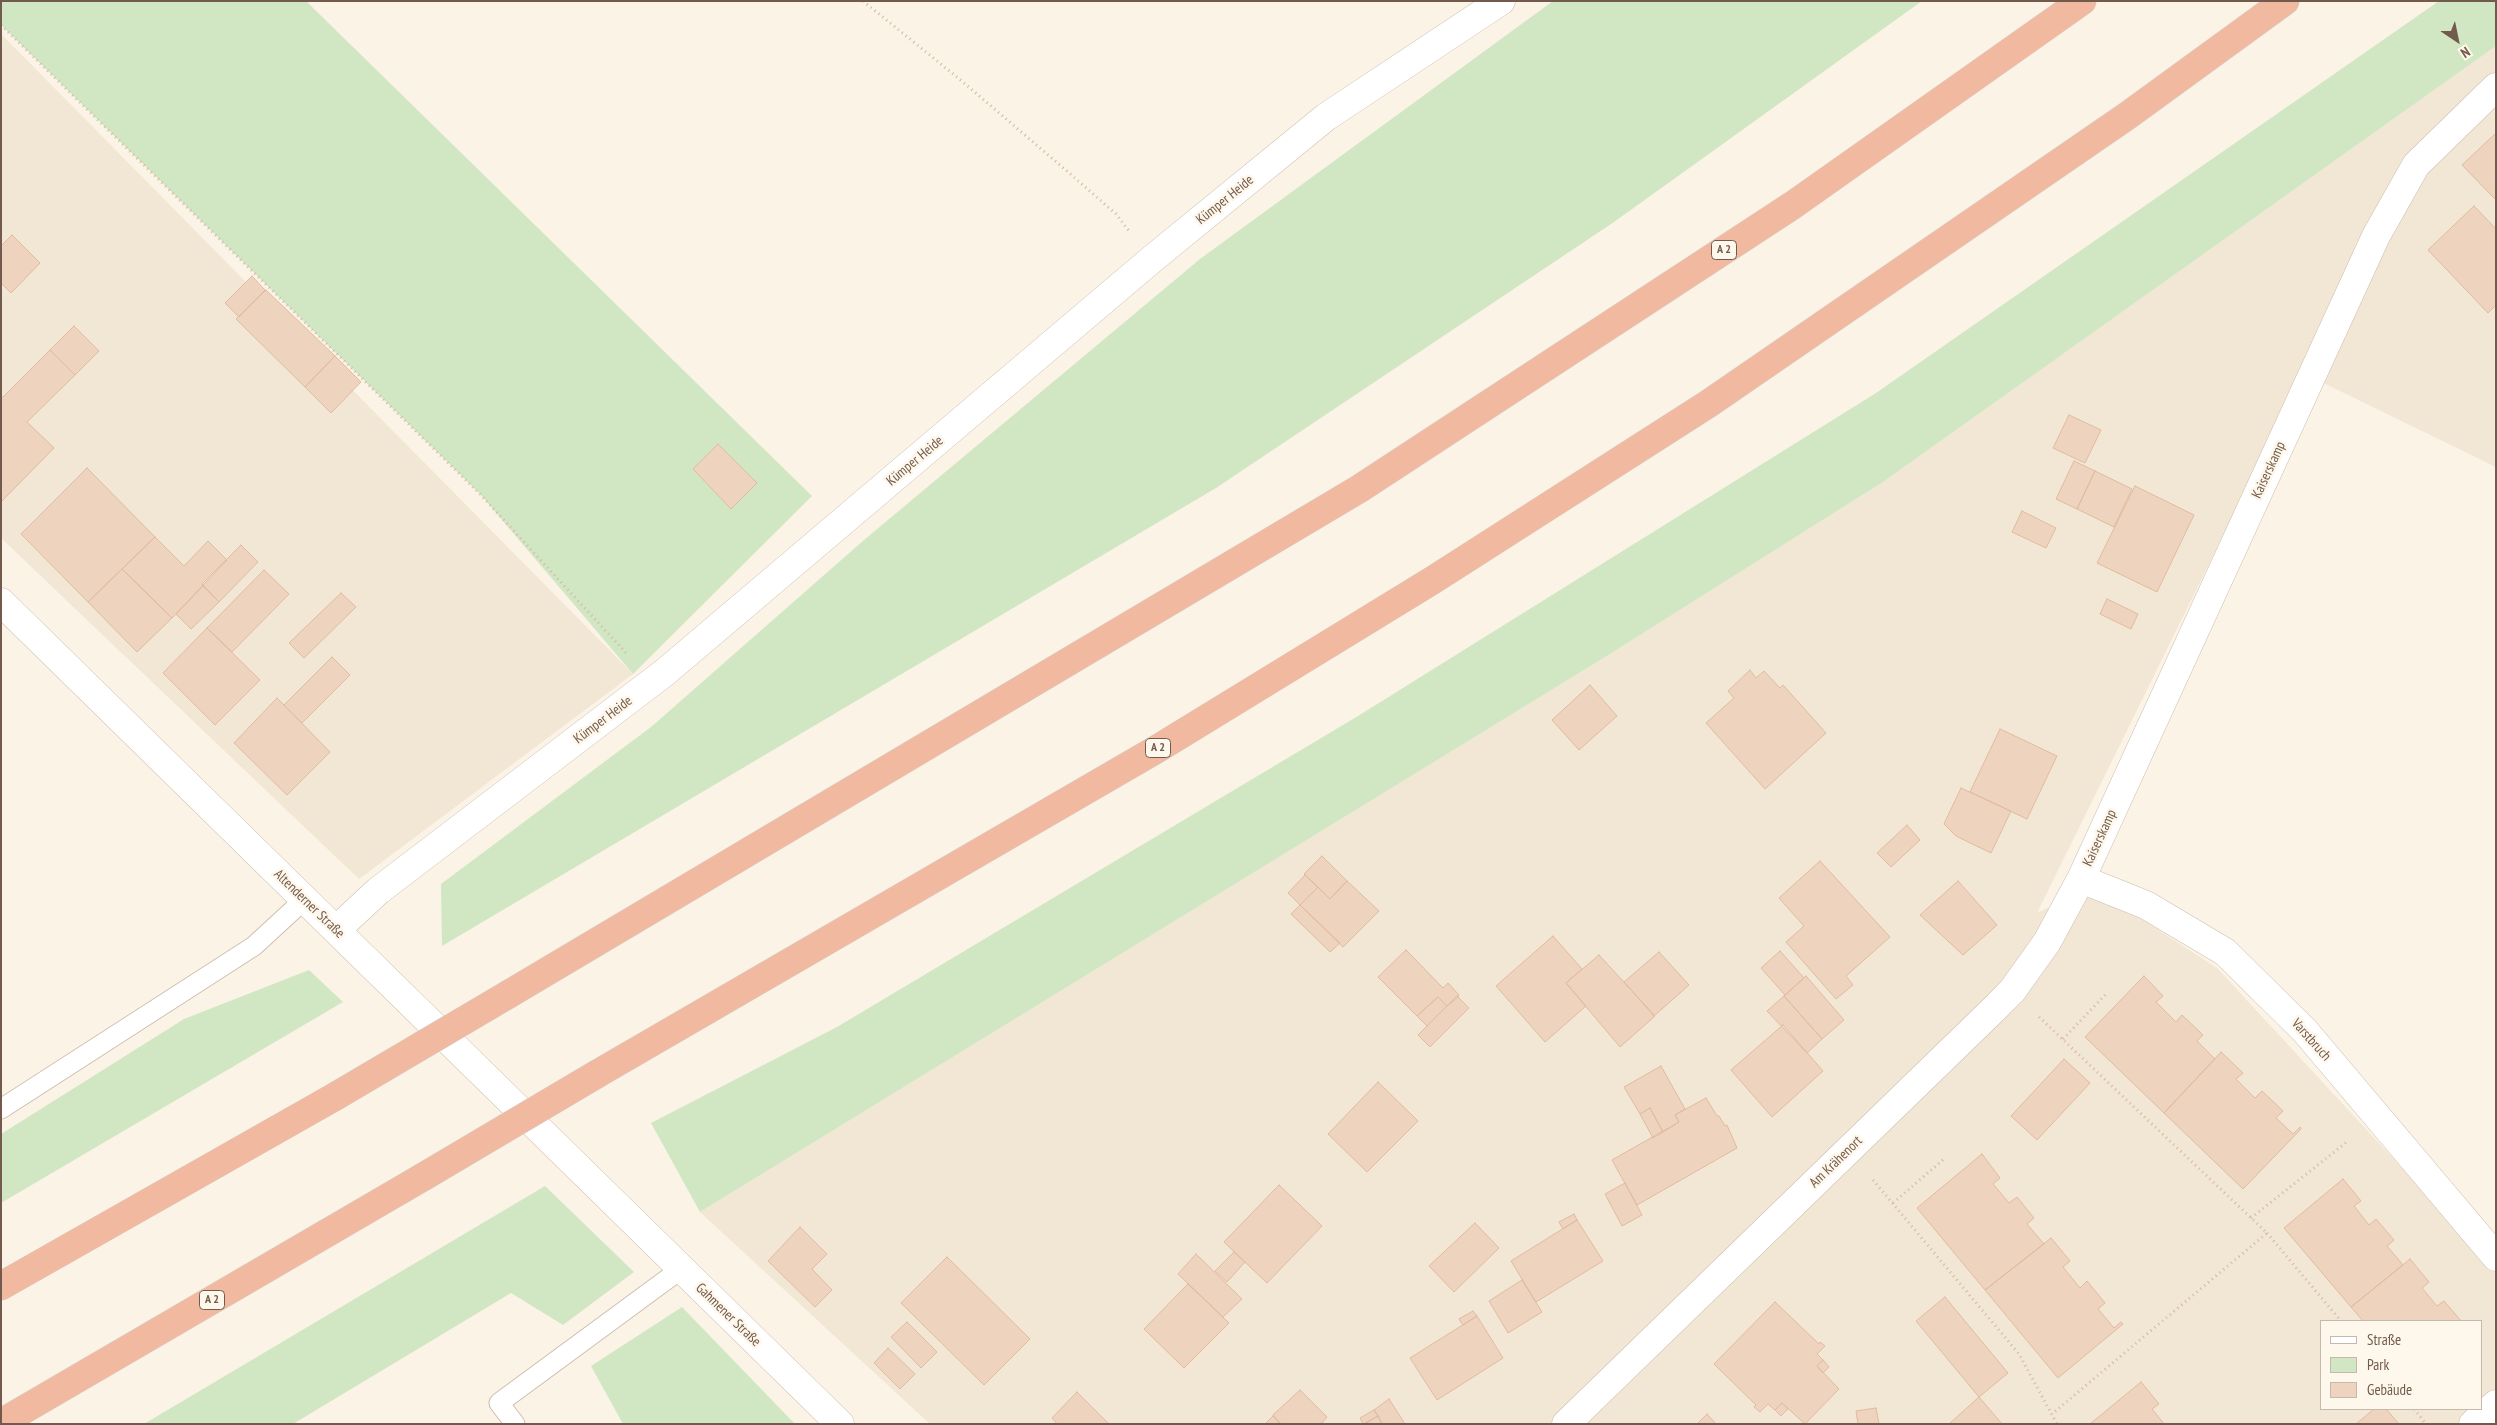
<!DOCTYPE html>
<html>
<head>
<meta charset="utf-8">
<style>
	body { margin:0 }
	#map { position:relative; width:2497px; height:1425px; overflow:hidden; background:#fbf3e5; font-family:"PT Sans Narrow",sans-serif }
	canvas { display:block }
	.frame { position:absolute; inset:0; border:2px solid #725b4c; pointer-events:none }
	.legend { position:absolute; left:2320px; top:1320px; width:162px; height:90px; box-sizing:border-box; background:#fef7eb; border:1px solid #c6b9ab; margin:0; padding:6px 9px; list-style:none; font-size:15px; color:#725b4c }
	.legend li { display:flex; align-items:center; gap:10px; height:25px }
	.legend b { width:25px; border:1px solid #c6b9ab }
	.north { position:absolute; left:2432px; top:15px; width:50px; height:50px; -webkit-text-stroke:4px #fef7eb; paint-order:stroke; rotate:146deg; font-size:14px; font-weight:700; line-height:20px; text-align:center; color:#725b4c }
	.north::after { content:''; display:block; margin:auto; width:18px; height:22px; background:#725b4c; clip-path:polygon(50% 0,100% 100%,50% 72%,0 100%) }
</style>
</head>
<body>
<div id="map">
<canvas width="2497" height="1425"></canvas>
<div class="frame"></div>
<ul class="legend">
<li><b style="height:6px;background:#fff"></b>Straße</li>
<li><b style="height:14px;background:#d1e7c4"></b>Park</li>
<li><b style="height:14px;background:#eed4be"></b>Gebäude</li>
</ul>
<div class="north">N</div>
</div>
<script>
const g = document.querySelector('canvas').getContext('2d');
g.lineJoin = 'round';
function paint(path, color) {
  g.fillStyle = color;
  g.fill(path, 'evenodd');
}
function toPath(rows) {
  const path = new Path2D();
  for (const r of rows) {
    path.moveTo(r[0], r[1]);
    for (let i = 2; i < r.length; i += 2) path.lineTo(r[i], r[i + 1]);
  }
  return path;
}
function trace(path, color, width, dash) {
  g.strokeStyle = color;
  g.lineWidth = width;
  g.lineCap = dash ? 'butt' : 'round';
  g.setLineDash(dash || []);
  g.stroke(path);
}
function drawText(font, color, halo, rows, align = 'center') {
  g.font = font + ' "PT Sans Narrow",sans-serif';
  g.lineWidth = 5;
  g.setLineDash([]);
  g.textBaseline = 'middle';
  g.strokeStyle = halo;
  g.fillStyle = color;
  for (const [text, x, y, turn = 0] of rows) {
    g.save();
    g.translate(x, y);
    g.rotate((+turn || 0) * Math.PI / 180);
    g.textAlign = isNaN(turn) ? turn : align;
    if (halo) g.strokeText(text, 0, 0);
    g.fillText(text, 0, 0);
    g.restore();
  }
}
paint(toPath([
	[1,34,633,674,359,879,1,538],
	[2496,46,2496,467,2303,373,2037,913,2092,887,2217,968,2449,1219,2496,1273,2496,1424,930,1424,700,1212,1602,659,1883,482],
	[2321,1321,2481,1321,2481,1409,2321,1409]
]), '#f2e6d4');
paint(toPath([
	[1,1,306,1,812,496,633,674,480,494,1,25],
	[1553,1,1922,1,1614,222,1216,488,442,946,441,884,651,727,864,540,1200,259],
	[2439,1,2496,1,2496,46,1883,482,1602,659,700,1212,651,1123,837,1027,1358,716,1876,393],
	[309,970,343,1002,1,1203,1,1134,184,1019],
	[545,1186,634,1272,563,1325,511,1293,293,1424,144,1424],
	[682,1307,795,1424,623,1424,591,1366]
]), '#d1e7c4');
const building = toPath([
	[2496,133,2496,200,2462,165,2496,133],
	[2474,206,2496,229,2496,305,2488,313,2428,250,2474,206],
	[12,235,40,263,11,293,1,283,1,246,12,235],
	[252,276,265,290,239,317,225,303,252,276],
	[266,290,335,356,305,387,236,319,266,290],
	[74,326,99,351,75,375,50,350,74,326],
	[50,350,75,375,27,422,54,448,1,502,1,396,3,397,50,350],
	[335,356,361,382,331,413,305,387,335,356],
	[2069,415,2101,430,2085,463,2053,448,2069,415],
	[718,444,757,483,731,509,693,469,718,444],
	[2074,461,2095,471,2077,509,2056,499,2074,461],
	[87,468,155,537,88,602,21,534,87,468],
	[2095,471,2132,489,2114,527,2077,509,2095,471],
	[2135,486,2194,515,2157,592,2097,563,2135,486],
	[2022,511,2056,528,2046,548,2012,532,2022,511],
	[155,537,184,566,208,541,227,560,172,618,122,569,155,537],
	[241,545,258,562,219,602,202,584,241,545],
	[122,569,172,618,137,652,88,602,122,569],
	[264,570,289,594,232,652,207,628,264,570],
	[203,586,219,602,191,629,176,614,203,586],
	[341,593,356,607,304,658,289,643,341,593],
	[2107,599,2138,614,2131,629,2100,614,2107,599],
	[207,628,260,680,215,725,163,673,207,628],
	[332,657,350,675,302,723,284,705,332,657],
	[1750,670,1756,678,1764,671,1780,688,1783,685,1826,733,1765,789,1706,723,1734,698,1728,691,1750,670],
	[1590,685,1617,716,1579,750,1552,720,1590,685],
	[277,698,330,752,287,795,234,743,277,698],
	[2000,729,2057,756,2027,819,1970,792,2000,729],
	[1961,788,2011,811,1991,853,1956,836,1944,824,1961,788],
	[1907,825,1920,840,1891,867,1877,853,1907,825],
	[1322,856,1347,881,1330,899,1304,874,1322,856],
	[1820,861,1890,937,1846,976,1853,985,1836,999,1786,942,1804,926,1779,898,1820,861],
	[1305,875,1318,887,1300,905,1288,893,1305,875],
	[1347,881,1379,911,1343,947,1300,905,1318,887,1330,899,1347,881],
	[1958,881,1997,925,1963,955,1920,915,1958,881],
	[1300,905,1340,943,1330,952,1291,914,1300,905],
	[1553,936,1582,969,1566,983,1586,1006,1545,1042,1496,986,1553,936],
	[1406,950,1443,988,1448,983,1459,995,1458,997,1447,1006,1438,997,1417,1016,1378,977,1406,950],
	[1780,951,1804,978,1785,995,1761,968,1780,951],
	[1659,952,1689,985,1654,1016,1624,982,1659,952],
	[1599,955,1655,1016,1620,1047,1566,983,1599,955],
	[1806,976,1844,1020,1822,1039,1784,996,1806,976],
	[2144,976,2163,996,2156,1002,2176,1022,2182,1015,2203,1035,2197,1041,2215,1059,2164,1113,2085,1037,2144,976],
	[1457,996,1469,1008,1430,1047,1418,1035,1457,996],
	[1784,996,1822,1039,1807,1053,1767,1011,1784,996],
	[1438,997,1447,1006,1427,1026,1417,1016,1438,997],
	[1783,1025,1823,1071,1772,1117,1731,1070,1783,1025],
	[2221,1052,2243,1073,2236,1079,2255,1098,2262,1091,2283,1111,2276,1118,2293,1134,2300,1127,2301,1129,2243,1189,2164,1113,2221,1052],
	[2064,1059,2090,1083,2037,1140,2011,1116,2064,1059],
	[1661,1066,1685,1109,1675,1115,1679,1122,1663,1132,1650,1108,1640,1114,1624,1087,1661,1066],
	[1378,1082,1418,1121,1367,1172,1328,1134,1378,1082],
	[1706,1098,1717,1116,1719,1116,1725,1126,1727,1125,1737,1148,1637,1205,1612,1160,1679,1122,1675,1115,1706,1098],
	[1650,1108,1663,1132,1653,1138,1640,1114,1650,1108],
	[1982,1154,2000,1178,1993,1184,2009,1203,2017,1197,2034,1218,2027,1224,2044,1244,1985,1290,1917,1208,1982,1154],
	[2343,1179,2361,1201,2354,1206,2369,1225,2376,1219,2394,1240,2387,1246,2403,1265,2351,1307,2284,1228,2343,1179],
	[1625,1183,1642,1215,1622,1226,1605,1194,1625,1183],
	[1279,1185,1322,1226,1267,1283,1224,1242,1279,1185],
	[1574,1214,1577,1220,1563,1229,1559,1222,1574,1214],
	[1577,1220,1603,1261,1536,1302,1511,1261,1577,1220],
	[1475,1223,1499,1248,1454,1292,1429,1266,1475,1223],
	[800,1227,827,1254,812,1269,832,1290,815,1307,768,1261,800,1227],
	[2051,1238,2070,1261,2063,1267,2080,1288,2087,1281,2105,1303,2098,1309,2114,1328,2121,1322,2123,1324,2058,1378,1985,1290,2051,1238],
	[1234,1252,1245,1262,1227,1282,1215,1271,1234,1252],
	[1196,1254,1242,1299,1223,1317,1178,1274,1196,1254],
	[947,1257,1030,1339,984,1385,901,1303,947,1257],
	[2410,1259,2429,1282,2422,1288,2437,1306,2444,1301,2461,1321,2363,1321,2351,1307,2410,1259],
	[1522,1280,1542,1312,1508,1333,1489,1301,1522,1280],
	[1188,1284,1229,1323,1184,1368,1144,1329,1188,1284],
	[1945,1297,2008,1373,1979,1397,1916,1321,1945,1297],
	[1775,1302,1819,1344,1820,1342,1825,1346,1817,1354,1823,1360,1817,1366,1839,1389,1805,1424,1782,1403,1775,1410,1768,1404,1760,1412,1754,1407,1756,1405,1714,1364,1775,1302],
	[1473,1311,1477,1316,1463,1325,1459,1319,1473,1311],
	[1477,1316,1503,1358,1437,1400,1410,1358,1477,1316],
	[907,1322,937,1352,921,1368,891,1337,907,1322],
	[888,1348,915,1374,900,1389,874,1363,888,1348],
	[1823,1360,1829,1367,1823,1373,1817,1366,1823,1360],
	[2141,1382,2159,1404,2152,1409,2164,1424,2090,1424,2141,1382],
	[1300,1390,1327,1417,1321,1424,1281,1424,1273,1415,1300,1390],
	[1077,1392,1109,1424,1057,1424,1052,1418,1077,1392],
	[1979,1397,2002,1424,1949,1424,1979,1397],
	[1389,1399,1405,1424,1382,1424,1378,1416,1374,1410,1389,1399],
	[1782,1403,1788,1409,1781,1416,1775,1410,1782,1403],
	[1876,1408,1879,1424,1858,1424,1856,1411,1876,1408],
	[2374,1409,2386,1409,2399,1424,2356,1424,2374,1409],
	[1374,1410,1378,1416,1363,1424,1360,1418,1374,1410],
	[1707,1414,1716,1424,1697,1424,1707,1414],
	[1273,1416,1280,1424,1265,1424,1273,1416],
	[1378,1416,1382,1424,1365,1424,1378,1416]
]);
paint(building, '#eed4be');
trace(building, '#e0bba0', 1);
const service = toPath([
	[1,1109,254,946,305,899],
	[515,1424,499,1403,681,1269]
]);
const minor = toPath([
	[2081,879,2146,905,2225,952,2305,1031,2496,1257],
	[336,930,378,891,664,673,1151,260,1326,117,1501,1],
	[1566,1424,1993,1010,2012,991,2047,942,2081,879,2376,236,2416,165,2496,87],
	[2473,1424,2496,1404]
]);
const secondary = toPath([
	[1,602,840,1424]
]);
const motorway = toPath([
	[509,994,1359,489,1793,205,2082,1],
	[597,1074,1157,749,1433,580,1708,404,2127,116,2285,1],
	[1,1286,336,1096],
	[1,1423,423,1177]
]);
trace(service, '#cebeaf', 21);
trace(minor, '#cebeaf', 29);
trace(secondary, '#cebcaa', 29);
trace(motorway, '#d8d1cd', 29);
trace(toPath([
	[863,1,963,82,1068,172,1116,214,1129,231],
	[1,25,480,494,627,654],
	[2039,1017,2267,1233,2052,1414],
	[2063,1039,2108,992],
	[1873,1180,2019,1354,2057,1424],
	[1893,1203,1944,1159],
	[2251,1218,2348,1141],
	[2267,1233,2341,1321],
	[2414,1409,2426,1424]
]), '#d3b7a2', 3, [1, 4]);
trace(service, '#fff', 19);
trace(minor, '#fff', 28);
trace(secondary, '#fff', 28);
trace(motorway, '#f1b9a0', 28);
const motorwayBridge = toPath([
	[336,1096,509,994],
	[423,1177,597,1074]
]);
trace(motorwayBridge, '#d8d1cd', 29, []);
trace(motorwayBridge, '#f1b9a0', 28);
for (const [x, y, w] of [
	[1724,250,25],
	[1158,748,25],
	[212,1300,25]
]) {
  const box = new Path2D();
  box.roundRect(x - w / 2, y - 9.5, w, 19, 4);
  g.fillStyle = '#fef7eb';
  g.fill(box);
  trace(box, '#725b4c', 1);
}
drawText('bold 12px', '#725b4c', null, [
	["A 2",1724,250],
	["A 2",1158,748],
	["A 2",212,1300]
]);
drawText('14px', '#725b4c', '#fef7eb', [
	["Kümper Heide",1225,200,-39],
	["Kümper Heide",915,461,-40],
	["Kaiserskamp",2269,470,-65],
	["Kümper Heide",603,720,-37],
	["Kaiserskamp",2100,838,-65],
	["Altenderner Straße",309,904,44],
	["Varstbruch",2311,1040,48],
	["Am Krähenort",1836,1162,-44],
	["Gahmener Straße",728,1315,44]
]);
</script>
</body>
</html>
